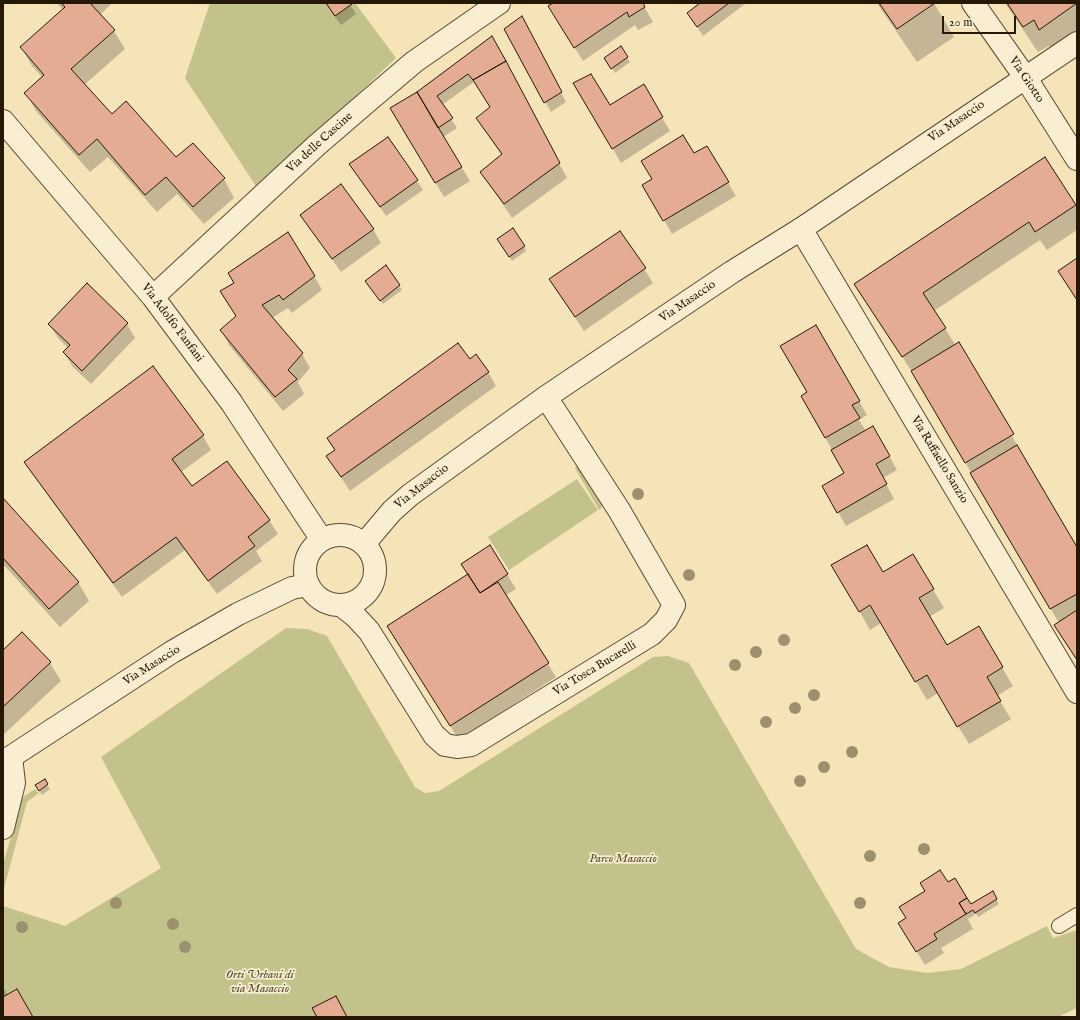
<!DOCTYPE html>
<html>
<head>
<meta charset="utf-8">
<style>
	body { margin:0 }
	#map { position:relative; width:1080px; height:1020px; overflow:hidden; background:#f6e4b9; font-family:"IM FELL English",serif }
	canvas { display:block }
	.frame { position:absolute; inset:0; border:4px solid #261807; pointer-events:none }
	.scale { position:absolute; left:942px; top:16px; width:74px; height:18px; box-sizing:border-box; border:2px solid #261807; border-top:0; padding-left:5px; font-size:12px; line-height:14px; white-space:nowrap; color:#261807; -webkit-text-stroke:3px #f9edd2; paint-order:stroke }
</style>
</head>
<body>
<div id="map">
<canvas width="1080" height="1020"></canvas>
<div class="frame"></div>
<div class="scale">20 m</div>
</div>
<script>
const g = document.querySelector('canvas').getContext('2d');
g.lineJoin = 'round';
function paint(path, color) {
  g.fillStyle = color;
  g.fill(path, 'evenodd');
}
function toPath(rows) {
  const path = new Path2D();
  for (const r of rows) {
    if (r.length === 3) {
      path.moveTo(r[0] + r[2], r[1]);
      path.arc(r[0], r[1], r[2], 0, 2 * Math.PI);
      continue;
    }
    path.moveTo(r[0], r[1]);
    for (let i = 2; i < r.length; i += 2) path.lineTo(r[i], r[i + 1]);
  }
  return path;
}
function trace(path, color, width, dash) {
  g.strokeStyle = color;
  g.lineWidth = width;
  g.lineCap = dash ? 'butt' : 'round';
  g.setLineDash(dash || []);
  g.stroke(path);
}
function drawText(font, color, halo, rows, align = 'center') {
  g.font = font + ' "IM FELL English",serif';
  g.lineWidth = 3.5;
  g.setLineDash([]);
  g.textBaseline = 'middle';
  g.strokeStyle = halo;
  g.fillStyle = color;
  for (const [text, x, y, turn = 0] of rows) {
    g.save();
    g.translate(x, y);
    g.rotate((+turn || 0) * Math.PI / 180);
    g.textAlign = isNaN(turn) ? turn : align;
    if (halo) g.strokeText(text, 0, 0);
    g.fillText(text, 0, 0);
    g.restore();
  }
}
paint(toPath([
	[210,3,355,3,396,58,258,189,185,78],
	[577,466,602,503,602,507,599,510,575,468],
	[577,479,598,510,509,570,488,537],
	[286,628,307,629,327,636,415,787,425,793,439,791,653,657,668,656,689,663,856,949,889,967,927,973,961,969,1047,926,1053,938,1077,930,1077,1008,1058,1017,33,1017,17,989,3,997,3,906,65,926,161,868,101,757],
	[35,789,39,793,27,802,3,892,3,864,23,797]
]), '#c3c28a');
paint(toPath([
	[57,3,112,3,100,15,114,31,125,49,84,85,111,115,176,159,224,179,234,198,204,224,177,194,157,212,108,157,90,172,36,111,26,93,43,78,32,66,21,47,63,10],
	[325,3,349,3,356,14,341,25],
	[554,3,642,3,653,22,638,30,635,25,583,61,558,21],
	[702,3,746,3,703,36,688,13],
	[877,3,934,3,954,37,917,62],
	[1005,3,1077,3,1077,40,1055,55,1049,46,1038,52],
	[527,26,566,102,551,112,505,30],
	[492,38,567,178,512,218,481,172,502,156,477,118,491,107,474,82,442,105,457,128,443,137,470,181,444,197,399,122,417,92],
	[621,48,630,62,615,73,608,62],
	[575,84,609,107,643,86,670,131,621,163],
	[388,138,423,190,386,216,351,165],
	[707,147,736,196,672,234,644,186],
	[1044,158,1077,208,1077,230,1047,250,1040,240,934,311,956,346,959,344,1077,549,1077,660,1066,643,1059,623,914,375,856,285],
	[301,215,373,229,381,243,341,272],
	[620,232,653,283,584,331,550,280],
	[501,244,524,247,526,251,512,261],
	[1077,259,1077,301,1059,271],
	[386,266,402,290,383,304,369,285],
	[314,276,322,290,292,313,288,308,272,318,302,354,310,368,298,382,304,394,283,411,229,345,221,330,237,316],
	[49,324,127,324,135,338,91,384,73,367,64,353,68,348,58,338],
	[816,326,867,415,859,420,866,431,873,427,897,470,883,478,894,499,846,526,823,486,845,473,802,396,808,393],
	[469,360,488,372,496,386,350,491,327,456,335,451,328,438],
	[203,436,211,450,181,472,192,488,269,520,278,534,256,551,262,561,217,594,185,550,122,597,34,476,25,462],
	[3,499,78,582,89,601,60,627,3,564],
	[490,547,516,589,505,596,556,677,459,740,388,627,469,575],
	[913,556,944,608,929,617,947,646,979,628,1013,686,997,696,1011,719,969,744,938,693,927,700,881,623,870,630,833,565,883,574],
	[3,651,50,663,61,681,3,735],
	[44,780,50,789,42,795,39,790],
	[948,883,971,906,992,892,999,904,978,917,976,914,968,919,973,929,941,948,944,953,925,965,908,937],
	[3,987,8,996,33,1017,3,1017]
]), '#0003');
const building = toPath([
	[61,3,90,3,115,30,71,69,112,114,126,101,176,157,193,143,225,178,193,207,166,177,145,195,97,139,79,155,24,93,44,75,20,47,65,7,61,3],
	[326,3,351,3,352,4,335,16,326,3],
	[553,3,643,3,645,7,629,17,627,12,574,48,548,6,553,3],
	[700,3,729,3,697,27,687,13,700,3],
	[879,3,935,3,897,29,879,3],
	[1007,3,1077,3,1039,30,1034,20,1023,27,1007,3],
	[522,16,562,92,544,103,504,29,522,16],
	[492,36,506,61,473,80,468,74,437,96,453,118,438,128,417,92,492,36],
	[621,46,628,57,611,69,604,58,621,46],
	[506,61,560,163,504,204,480,172,502,154,476,118,490,107,473,80,506,61],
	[591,74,610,105,644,84,663,117,612,149,573,83,591,74],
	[417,92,462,167,435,183,390,108,417,92],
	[683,135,694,153,707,146,729,182,663,221,642,185,652,179,641,161,683,135],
	[388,137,418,180,380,207,349,164,388,137],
	[1045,157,1076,205,1035,232,1029,222,923,293,946,328,902,357,854,284,1045,157],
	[341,184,374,229,332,259,300,215,341,184],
	[513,228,525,246,509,257,497,239,513,228],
	[620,231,646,268,575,317,549,279,620,231],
	[288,232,315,276,283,300,279,295,262,305,303,353,288,370,297,379,275,397,220,330,236,316,220,291,234,283,228,273,288,232],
	[1077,258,1077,300,1058,271,1077,258],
	[386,265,400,285,380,301,365,281,386,265],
	[87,283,128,323,82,371,63,352,70,345,48,324,87,283],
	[816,325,860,401,852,405,860,418,825,438,801,396,807,392,780,346,816,325],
	[959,342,1014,434,965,463,911,371,959,342],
	[458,343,470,359,476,354,489,372,341,477,326,456,335,450,327,438,458,343],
	[153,366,204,435,172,459,192,486,227,461,270,520,248,537,255,546,208,581,176,537,113,583,24,462,153,366],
	[873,426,890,456,876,464,887,484,837,513,822,486,844,473,831,450,873,426],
	[1017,445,1077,547,1077,594,1050,609,970,473,1017,445],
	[3,498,79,582,49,609,3,558,3,498],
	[490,545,508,574,480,593,461,564,490,545],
	[867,545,883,572,913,554,934,589,919,598,947,645,979,626,1003,667,987,677,1001,701,957,727,927,675,915,682,870,605,859,612,831,565,867,545],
	[468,574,480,593,498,582,549,663,450,726,387,626,468,574],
	[1077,610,1077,660,1054,625,1077,610],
	[22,632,51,662,3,707,3,650,22,632],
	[45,779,48,784,39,791,35,785,45,779],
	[940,870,948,882,955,878,967,898,959,903,966,914,934,934,937,939,916,952,898,923,906,918,899,907,925,891,920,883,940,870],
	[993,891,997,899,975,913,973,910,966,914,959,903,967,898,971,904,993,891],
	[17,989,33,1017,3,1017,3,997,17,989],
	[336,996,347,1017,317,1017,312,1008,336,996]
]);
paint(building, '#e4ac93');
trace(building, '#261807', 1);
const service = toPath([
	[1059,926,1077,915]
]);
const pedestrian = toPath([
	[3,828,14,783,11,757]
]);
const minor = toPath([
	[973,3,1025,77,1077,159],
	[801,229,1077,692],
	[341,605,355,616,369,631,434,735,445,745,457,747,471,745,652,634,666,620,674,605,619,510,546,397],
	[3,762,172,652,238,614,292,588,308,585]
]);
const tertiary = toPath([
	[3,121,153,297,231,402,322,540],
	[153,297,317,145,367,102,414,62,499,3],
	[340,570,35],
	[364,544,392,511,410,495,546,397,732,272,801,229,1077,43]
]);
trace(service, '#5a4b34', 16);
trace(pedestrian, '#5a4b34', 24);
trace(minor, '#5a4b34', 24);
trace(tertiary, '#5a4b34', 24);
trace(service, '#f9edd2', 14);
trace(pedestrian, '#f9edd2', 22);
trace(minor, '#f9edd2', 22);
trace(tertiary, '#f9edd2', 22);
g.fillStyle = '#9d906d';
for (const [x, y] of [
	[638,494],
	[689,575],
	[784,640],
	[756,652],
	[735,665],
	[814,695],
	[795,708],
	[766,722],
	[852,752],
	[824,767],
	[800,781],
	[924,849],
	[870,856],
	[116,903],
	[860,903],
	[173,924],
	[22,927],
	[185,947]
]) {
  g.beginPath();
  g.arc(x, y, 6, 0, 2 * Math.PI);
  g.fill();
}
drawText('12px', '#261807', '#f9edd2', [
	["Via Giotto",1026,80,56],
	["Via Masaccio",957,122,-34],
	["Via delle Cascine",320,143,-42],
	["Via Masaccio",688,302,-34],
	["Via Adolfo Fanfani",172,323,53],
	["Via Raffaello Sanzio",939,460,59],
	["Via Masaccio",422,487,-38],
	["Via Masaccio",152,666,-32],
	["Via Tosca Bucarelli",595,669,-31]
]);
drawText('italic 12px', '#554b2e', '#f9edd2', [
	["Parco Masaccio",623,860],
	["Orti Urbani di",260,976],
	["via Masaccio",260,990]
]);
</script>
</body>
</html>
